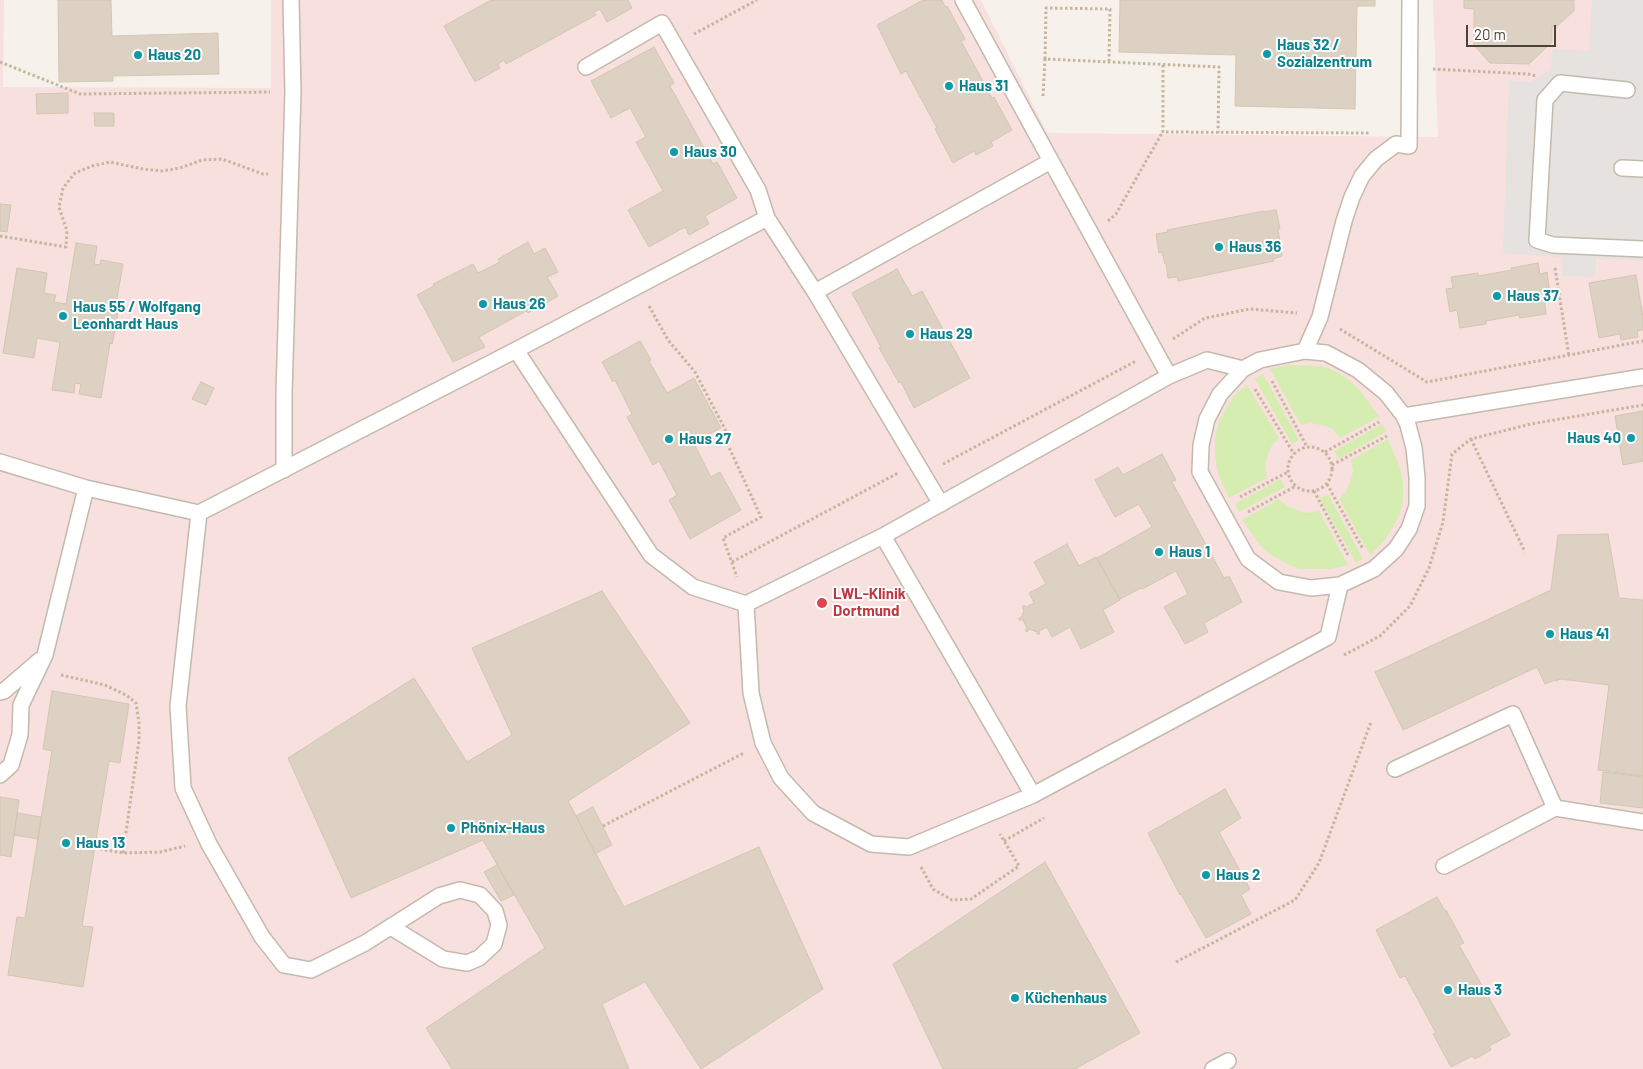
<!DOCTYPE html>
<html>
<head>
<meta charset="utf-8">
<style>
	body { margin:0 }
	#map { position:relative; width:1643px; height:1069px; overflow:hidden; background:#f6f2eb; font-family:Barlow,sans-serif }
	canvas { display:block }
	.scale { position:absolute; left:1466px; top:25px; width:90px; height:22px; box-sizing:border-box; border:2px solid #4c4338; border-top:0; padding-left:6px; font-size:15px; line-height:18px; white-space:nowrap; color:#4c4338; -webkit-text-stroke:4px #fff; paint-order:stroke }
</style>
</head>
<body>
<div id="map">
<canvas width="1643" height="1069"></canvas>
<div class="scale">20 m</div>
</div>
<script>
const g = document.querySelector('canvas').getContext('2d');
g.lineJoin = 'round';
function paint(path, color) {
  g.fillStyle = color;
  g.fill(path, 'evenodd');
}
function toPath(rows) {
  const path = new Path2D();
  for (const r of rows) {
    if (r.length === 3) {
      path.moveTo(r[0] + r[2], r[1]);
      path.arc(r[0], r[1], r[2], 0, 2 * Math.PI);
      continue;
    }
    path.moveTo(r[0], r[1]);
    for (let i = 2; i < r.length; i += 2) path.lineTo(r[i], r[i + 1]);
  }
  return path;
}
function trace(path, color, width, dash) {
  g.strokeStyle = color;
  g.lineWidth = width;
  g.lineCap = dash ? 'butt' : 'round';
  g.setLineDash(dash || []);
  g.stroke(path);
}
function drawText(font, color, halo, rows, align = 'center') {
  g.font = font + ' Barlow,sans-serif';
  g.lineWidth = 4;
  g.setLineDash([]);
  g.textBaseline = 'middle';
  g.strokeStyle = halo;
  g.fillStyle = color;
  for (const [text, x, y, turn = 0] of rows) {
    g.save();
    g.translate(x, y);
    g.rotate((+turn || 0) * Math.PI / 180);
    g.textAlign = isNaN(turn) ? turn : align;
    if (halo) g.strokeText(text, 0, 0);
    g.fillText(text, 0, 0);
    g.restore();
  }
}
paint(toPath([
	[0,0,4,0,3,87,271,88,271,0,981,0,1047,133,1438,137,1433,0,1643,0,1643,1069,0,1069]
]), '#f7e0de');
paint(toPath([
	[1287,365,1321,366,1335,371,1349,380,1360,390,1379,417,1340,438,1333,429,1326,426,1310,423,1301,425,1270,369],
	[1263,374,1299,440,1292,444,1255,379],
	[1247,385,1279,438,1272,445,1266,460,1265,468,1267,478,1229,498,1217,470,1215,455,1215,439,1218,424,1226,408,1234,396],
	[1382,424,1386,432,1338,459,1334,451],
	[1388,439,1400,468,1403,483,1403,499,1400,513,1392,529,1383,542,1370,555,1339,499,1346,492,1352,477,1353,470,1351,460],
	[1281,479,1285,487,1239,512,1235,504],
	[1328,494,1363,559,1356,563,1320,498],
	[1279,499,1287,506,1302,512,1310,513,1319,511,1348,565,1331,569,1299,569,1285,563,1271,555,1260,545,1242,520]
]), '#d5edb1');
paint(toPath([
	[1592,0,1643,0,1643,261,1596,258,1595,277,1562,276,1563,257,1503,253,1509,81,1530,82,1550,70,1553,49,1589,51]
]), '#e5e2df');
const building = toPath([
	[58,0,111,0,112,36,218,33,219,74,113,76,113,81,59,82,58,0],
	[491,0,628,0,632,8,607,22,600,9,594,12,596,15,506,64,504,60,498,64,500,68,475,82,444,26,491,0],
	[923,0,942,0,945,7,947,6,965,39,961,41,992,98,994,97,1012,130,991,142,993,146,976,155,974,151,953,163,935,129,937,128,906,71,901,74,877,25,923,0],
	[1120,0,1375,0,1375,6,1357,6,1355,109,1235,106,1236,55,1119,52,1120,0],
	[1464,0,1574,0,1574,11,1557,26,1552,27,1552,42,1529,64,1490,63,1474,45,1474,9,1464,8,1464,0],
	[654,47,674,83,670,86,713,164,717,162,737,198,705,216,709,224,689,235,685,227,649,247,628,210,663,191,636,142,646,137,630,108,611,118,591,81,654,47],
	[68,93,68,113,37,114,36,94,68,93],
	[94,113,114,113,114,126,95,126,94,113],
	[0,204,11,205,7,232,0,231,0,204],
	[1276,210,1280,228,1278,229,1282,256,1273,259,1274,261,1178,281,1177,277,1168,278,1166,263,1165,264,1162,252,1159,253,1156,234,1168,232,1167,230,1264,211,1264,212,1276,210],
	[528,242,534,254,545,248,558,272,547,277,558,296,528,313,526,311,479,337,485,347,453,362,417,295,434,286,433,284,473,264,478,273,500,262,498,259,528,242],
	[76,243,97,246,94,264,100,265,101,260,123,264,115,310,118,311,115,332,112,344,110,343,101,398,79,394,81,384,75,383,74,393,52,390,60,342,37,338,34,358,3,353,17,268,47,273,44,293,56,295,54,302,66,304,76,243],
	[1538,263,1540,274,1547,272,1550,295,1544,296,1546,314,1520,318,1519,315,1486,321,1486,324,1460,328,1457,310,1450,312,1446,289,1453,288,1451,277,1478,273,1478,276,1512,270,1511,268,1538,263],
	[897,269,912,296,922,291,970,378,914,408,901,382,899,383,879,348,881,347,852,293,897,269],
	[1636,275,1643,317,1643,330,1637,331,1638,337,1621,340,1620,334,1599,338,1589,283,1636,275],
	[640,341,651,360,649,361,667,393,694,378,721,428,693,442,711,477,720,472,721,474,741,510,690,539,669,500,677,495,659,461,653,465,627,417,632,414,615,380,613,382,602,362,640,341],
	[201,382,214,388,206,405,192,399,201,382],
	[1643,411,1643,461,1623,465,1615,416,1643,411],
	[1162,454,1176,480,1172,482,1224,578,1229,576,1242,602,1204,623,1208,632,1185,644,1164,607,1188,594,1176,571,1142,589,1141,588,1120,599,1097,558,1152,527,1139,504,1115,517,1095,480,1118,467,1123,475,1162,454],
	[1608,534,1619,598,1643,600,1643,776,1598,770,1609,685,1561,679,1555,681,1555,680,1545,684,1537,667,1403,730,1375,672,1551,590,1558,535,1608,534],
	[1067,544,1079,566,1096,557,1120,600,1103,610,1114,632,1081,649,1070,627,1052,637,1047,627,1039,631,1040,634,1037,634,1037,632,1029,629,1027,632,1025,630,1027,628,1023,620,1019,620,1019,618,1022,617,1024,610,1022,607,1024,605,1026,607,1034,603,1029,593,1046,584,1034,562,1067,544],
	[602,591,690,723,568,801,624,907,759,847,823,989,701,1069,645,982,602,1004,629,1069,452,1069,426,1028,545,948,483,840,351,898,288,758,414,678,467,762,512,735,472,648,602,591],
	[52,691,129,704,120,763,109,761,82,926,93,927,83,987,8,975,17,917,25,918,52,751,43,749,52,691],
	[1603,772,1643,777,1643,808,1600,803,1603,772],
	[1225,789,1241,818,1219,832,1250,889,1241,895,1251,914,1206,938,1181,894,1180,895,1148,833,1225,789],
	[0,797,19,800,11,857,0,855,0,797],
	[593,807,612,845,595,854,576,816,593,807],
	[17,813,41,817,38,839,14,835,17,813],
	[1045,862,1140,1033,1075,1069,943,1069,893,964,1045,862],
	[497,865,514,895,501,901,484,872,497,865],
	[1437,897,1445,911,1446,910,1464,943,1459,945,1510,1035,1489,1046,1491,1050,1475,1059,1472,1056,1451,1067,1433,1034,1436,1033,1405,976,1400,978,1376,930,1437,897]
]);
paint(building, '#dcd1c2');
trace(building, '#d5c6b2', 1);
const lane = toPath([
	[963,0,1051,161],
	[586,67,662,23,758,190,767,218],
	[1627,90,1560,83,1545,100,1537,240,1553,245,1643,249],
	[1622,168,1643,169],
	[815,292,941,504],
	[1305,351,1326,353,1358,370,1386,393,1404,416,1408,425,1414,448,1417,477,1417,506,1409,529,1396,549,1374,569,1340,585,1311,588,1279,582,1248,559,1200,472,1201,445,1207,419,1220,394,1243,369,1260,360,1305,351],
	[1305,351,1320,317,1344,221,1352,197,1362,176,1376,159,1396,144,1409,146,1410,0],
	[1243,369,1207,360,1169,376,883,536,746,604,751,693,763,743,781,778,813,813,871,844,909,847,1033,795,1328,637,1340,585],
	[1404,416,1643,377],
	[0,462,86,488,199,513,516,350],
	[284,470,284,393,293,92,291,0],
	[199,513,178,706,183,788,209,844,262,937,284,965,311,970,365,943,439,896,460,890,480,895,495,911,499,925,494,944,479,958,467,963,443,959,391,927],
	[883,536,1033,795],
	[746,604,693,587,651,555,516,350,767,218,815,292,1051,161,1169,376],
	[0,692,4,691,40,660],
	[1395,769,1513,714,1555,808],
	[0,775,11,765,20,735,21,705,45,655,86,488],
	[1444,866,1555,808,1643,822],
	[1213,1069,1228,1061]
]);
trace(lane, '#c3baac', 18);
trace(toPath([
	[694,34,757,0],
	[1045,59,1046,8,1110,9,1109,62],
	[0,62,80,94,270,92],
	[1163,65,1163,132,1371,133],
	[1433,69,1528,74,1536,76],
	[1043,96,1045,59,1219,67,1218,133],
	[1108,221,1116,214,1162,133],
	[0,236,66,247,67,231,59,207,63,188,75,173,92,166,110,162,143,169,162,171,180,168,202,160,222,159,263,174,268,174],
	[1555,268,1569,356],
	[649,306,668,340,695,372,725,429,727,443,761,517,723,538,737,577],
	[1340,329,1427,382,1643,341],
	[1173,339,1205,318,1250,309,1297,313],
	[1272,381,1307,447],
	[1255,389,1294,454],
	[1471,439,1525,552],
	[1310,469,22],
	[1325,452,1379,422],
	[943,464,1136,361],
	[1332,465,1387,436],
	[1327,484,1363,549],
	[1314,491,1349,557],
	[1240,497,1288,472],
	[1248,512,1296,486],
	[732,562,898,473],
	[1344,655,1380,636,1410,606,1429,568,1443,522,1452,454,1471,439,1531,424,1643,405],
	[61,675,105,685,126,695,136,703,139,723,139,741,123,853],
	[603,826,744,753],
	[1004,841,1044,818],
	[95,848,123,853,160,852,185,846],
	[921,867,933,889,952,900,971,899,1019,866,1000,834],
	[1176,962,1295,900,1319,863,1371,722]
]), '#c6b59c', 3, [2.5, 2.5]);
trace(lane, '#fff', 15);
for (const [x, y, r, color] of [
	[1267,54,5,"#0f9aa8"],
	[138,55,5,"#0f9aa8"],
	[949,86,5,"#0f9aa8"],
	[674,152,5,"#0f9aa8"],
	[1219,247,5,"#0f9aa8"],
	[1497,296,5,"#0f9aa8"],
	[483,304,5,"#0f9aa8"],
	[63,316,5,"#0f9aa8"],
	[910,334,5,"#0f9aa8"],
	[1631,438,5,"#0f9aa8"],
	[669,439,5,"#0f9aa8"],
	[1159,552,5,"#0f9aa8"],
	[822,603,6,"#e0444e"],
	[1550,634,5,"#0f9aa8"],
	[451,828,5,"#0f9aa8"],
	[66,843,5,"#0f9aa8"],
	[1206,875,5,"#0f9aa8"],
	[1448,990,5,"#0f9aa8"],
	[1015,998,5,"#0f9aa8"]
]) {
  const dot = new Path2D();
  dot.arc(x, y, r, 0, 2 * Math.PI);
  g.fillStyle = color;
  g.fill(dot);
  trace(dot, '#fff', 2);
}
drawText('bold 15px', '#0d838f', '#fff', [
	["Haus 32 /",1277,45],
	["Sozialzentrum",1277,62],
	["Haus 20",148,55],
	["Haus 31",959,86],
	["Haus 30",684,152],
	["Haus 36",1229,247],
	["Haus 37",1507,296],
	["Haus 26",493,304],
	["Haus 55 / Wolfgang",73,307],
	["Leonhardt Haus",73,324],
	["Haus 29",920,334],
	["Haus 40",1621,438,"right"],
	["Haus 27",679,439],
	["Haus 1",1169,552],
	["Haus 41",1560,634],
	["Phönix-Haus",461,828],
	["Haus 13",76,843],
	["Haus 2",1216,875],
	["Haus 3",1458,990],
	["Küchenhaus",1025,998]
], 'left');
drawText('bold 15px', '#be3a42', '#fff', [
	["LWL-Klinik",833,594],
	["Dortmund",833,611]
], 'left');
</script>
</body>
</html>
